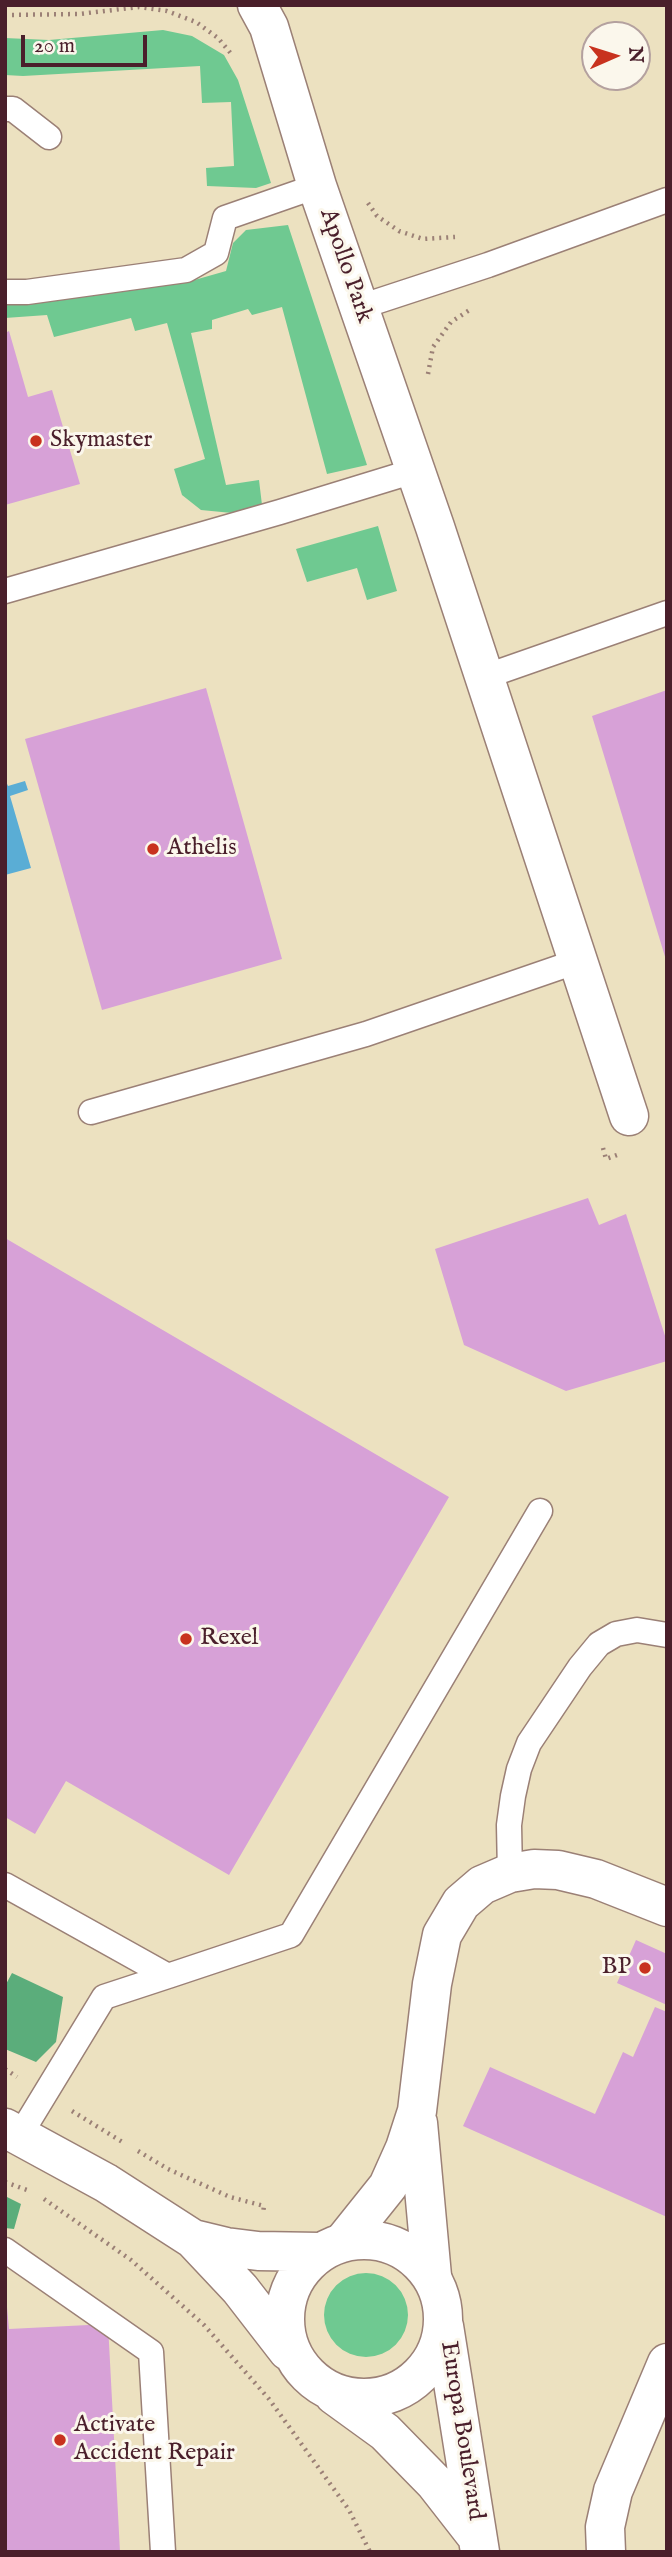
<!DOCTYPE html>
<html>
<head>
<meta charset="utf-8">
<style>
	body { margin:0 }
	#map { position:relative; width:672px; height:2557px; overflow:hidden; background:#ece1c0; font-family:"IM FELL English",serif }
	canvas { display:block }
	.frame { position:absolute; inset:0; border:7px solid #4a1f2b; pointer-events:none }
	.north { position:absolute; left:581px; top:21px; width:70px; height:70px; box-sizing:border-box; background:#fbf7ec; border:2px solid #b4a19f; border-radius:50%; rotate:87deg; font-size:19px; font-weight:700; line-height:28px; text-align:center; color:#4a1f2b }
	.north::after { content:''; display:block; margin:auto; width:24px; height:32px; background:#c8321e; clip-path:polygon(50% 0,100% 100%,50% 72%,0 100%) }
	.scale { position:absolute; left:21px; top:35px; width:126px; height:32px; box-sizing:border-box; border:4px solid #4a1f2b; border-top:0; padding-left:9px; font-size:21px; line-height:24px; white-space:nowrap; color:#4a1f2b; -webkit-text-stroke:5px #fbf7ec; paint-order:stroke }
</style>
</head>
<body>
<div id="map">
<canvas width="672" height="2557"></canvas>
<div class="frame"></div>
<div class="north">N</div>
<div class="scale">20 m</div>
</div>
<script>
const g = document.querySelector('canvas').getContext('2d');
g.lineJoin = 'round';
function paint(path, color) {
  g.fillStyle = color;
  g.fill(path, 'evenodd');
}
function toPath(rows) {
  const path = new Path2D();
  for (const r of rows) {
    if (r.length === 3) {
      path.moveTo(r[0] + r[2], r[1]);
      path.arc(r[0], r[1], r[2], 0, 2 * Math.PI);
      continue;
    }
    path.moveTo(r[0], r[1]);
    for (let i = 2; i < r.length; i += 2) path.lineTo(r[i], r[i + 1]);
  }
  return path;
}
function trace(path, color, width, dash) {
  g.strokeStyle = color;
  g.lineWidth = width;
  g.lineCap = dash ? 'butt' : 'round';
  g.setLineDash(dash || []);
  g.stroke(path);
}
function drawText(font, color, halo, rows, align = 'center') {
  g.font = font + ' "IM FELL English",serif';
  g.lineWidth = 6;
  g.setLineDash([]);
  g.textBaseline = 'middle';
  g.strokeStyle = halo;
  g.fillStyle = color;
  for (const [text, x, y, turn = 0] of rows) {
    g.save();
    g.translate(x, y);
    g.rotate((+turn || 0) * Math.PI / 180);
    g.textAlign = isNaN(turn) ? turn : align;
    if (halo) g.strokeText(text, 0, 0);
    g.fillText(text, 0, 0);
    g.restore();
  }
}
paint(toPath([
	[163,30,192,36,224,55,238,80,271,183,256,188,207,186,206,168,234,166,231,102,202,103,200,66,23,76,5,75,5,38,49,40],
	[288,225,367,465,327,474,282,307,252,315,248,309,212,320,212,329,191,333,226,485,259,480,262,505,232,513,201,510,182,495,174,469,205,459,167,323,135,331,131,318,54,337,47,315,5,318,5,295,191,281,226,271,233,243,246,230],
	[378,526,397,591,367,600,357,568,307,582,296,549],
	[366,2315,42]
]), '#6fc991');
paint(toPath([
	[12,1973,63,1997,56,2042,36,2062,5,2049,5,1986],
	[5,2196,21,2204,14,2229,5,2228]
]), '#5bad7b');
paint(toPath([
	[5,779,8,786,25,781,28,790,10,796,31,868,5,875]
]), '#5aadd5');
paint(toPath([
	[9,331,28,397,52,390,80,484,5,505,5,333],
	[206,688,282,959,102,1010,25,739],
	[667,690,667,960,666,960,592,716],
	[588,1198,599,1225,626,1214,667,1342,667,1361,566,1391,464,1345,435,1249],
	[5,1238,449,1497,229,1875,66,1781,35,1834,5,1817],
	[636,1940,667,1954,667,2005,617,1983],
	[655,2007,667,2012,667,2217,463,2126,490,2067,595,2114,623,2052,633,2057],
	[5,2307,7,2307,9,2329,108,2324,120,2552,5,2552]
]), '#d7a1d7');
const service = toPath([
	[5,109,13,109,49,137],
	[5,292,27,292,186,270,216,253,225,218,317,186],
	[360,307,488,265,667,200],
	[5,591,280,512,414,471],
	[484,677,667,613],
	[91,1112,366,1034,578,961],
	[510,1873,509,1825,513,1796,519,1769,529,1743,580,1667,599,1644,616,1634,637,1630,667,1635],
	[5,1885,168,1976,291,1935,540,1511],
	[20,2135,104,1997,168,1976],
	[5,2250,151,2352,163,2552]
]);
const minor = toPath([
	[257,5,269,27,317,186,435,527,629,1116],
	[418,2123,432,2276],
	[344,2241,388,2186,405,2148,417,2111,432,1984,442,1935,461,1903,482,1885,510,1873,534,1869,558,1870,596,1879,667,1907],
	[606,2552,605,2527,613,2491,667,2363]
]);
const tertiary = toPath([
	[5,2128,106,2183,193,2239,240,2289,288,2351],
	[193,2239,226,2247,258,2251,320,2252],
	[364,2319,79],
	[444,2326,480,2552],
	[334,2395,385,2432,435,2483,474,2533]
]);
trace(service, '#9b8076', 27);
trace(minor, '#9b8076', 41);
trace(tertiary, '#9b8076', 41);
trace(toPath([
	[5,15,79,14,139,7,167,11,196,22,218,38,233,56],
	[368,203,377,216,399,231,423,239,455,237],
	[428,374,433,347,451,322,471,309],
	[603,1148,606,1159,617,1155],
	[5,2069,17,2077],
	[72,2111,124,2143],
	[138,2151,168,2169,230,2197,264,2206,263,2213],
	[5,2182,27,2190],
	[44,2199,131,2260,204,2325,269,2399,349,2510,370,2552]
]), '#9b8076', 4.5, [2, 5]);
trace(service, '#fff', 24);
trace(minor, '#fff', 38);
trace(tertiary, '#fff', 38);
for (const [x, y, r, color] of [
	[36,441,7,"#c8321e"],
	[153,849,7,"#c8321e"],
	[186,1639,7,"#c8321e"],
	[645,1968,7,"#c8321e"],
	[60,2440,7,"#c8321e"]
]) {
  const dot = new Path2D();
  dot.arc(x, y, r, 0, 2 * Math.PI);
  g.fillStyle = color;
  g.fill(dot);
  trace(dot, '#fbf7ec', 2.5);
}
drawText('24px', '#4a1f2b', '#fbf7ec', [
	["Apollo Park",345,266,71],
	["Europa Boulevard",461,2431,81]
]);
drawText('24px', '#4a1f2b', '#fbf7ec', [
	["Skymaster",50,441],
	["Athelis",167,849],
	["Rexel",200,1639],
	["BP",631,1968,"right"],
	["Activate",74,2426],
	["Accident Repair",74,2454]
], 'left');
</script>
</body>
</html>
